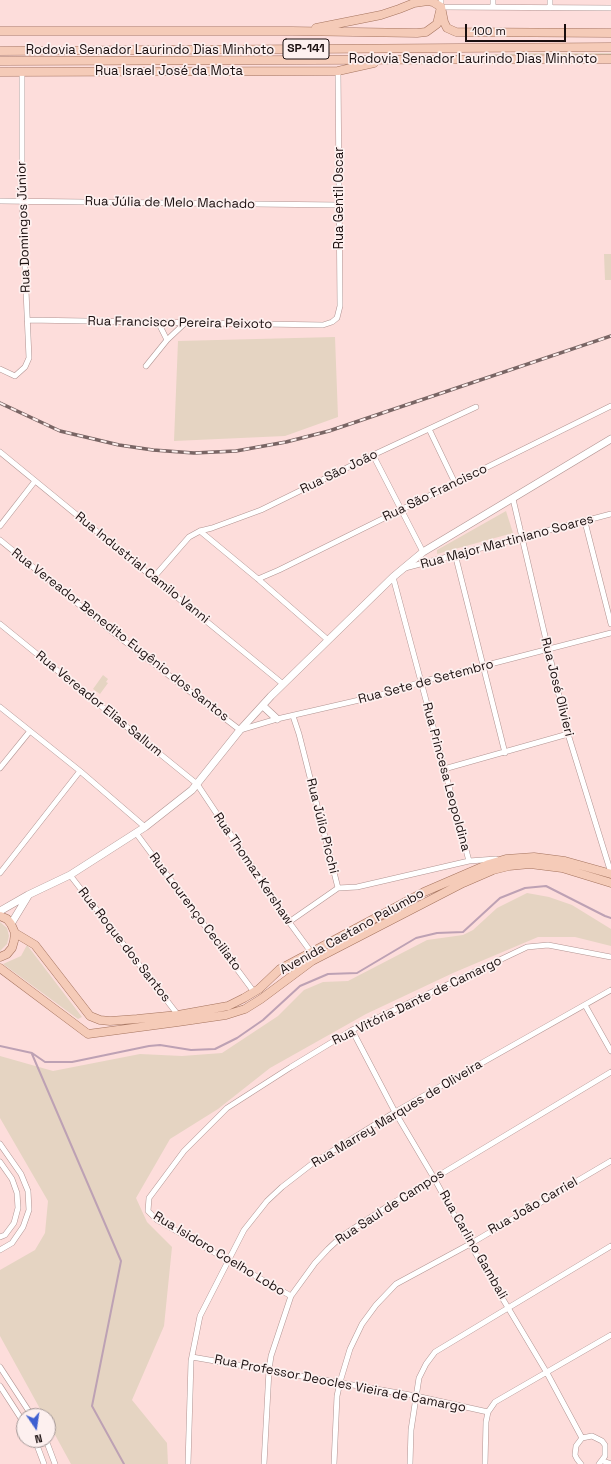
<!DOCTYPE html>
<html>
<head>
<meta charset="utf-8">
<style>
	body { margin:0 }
	#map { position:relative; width:611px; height:1464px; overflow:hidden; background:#fddddb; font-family:"Space Grotesk",sans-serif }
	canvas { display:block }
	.north { position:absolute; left:16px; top:1408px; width:40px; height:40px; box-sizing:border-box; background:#fdf0ef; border:1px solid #a29695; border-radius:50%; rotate:167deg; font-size:11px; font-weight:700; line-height:16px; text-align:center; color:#1a0f0f }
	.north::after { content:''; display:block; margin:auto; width:14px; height:18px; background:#3e5fd1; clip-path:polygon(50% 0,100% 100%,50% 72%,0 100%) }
	.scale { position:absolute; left:465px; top:24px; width:101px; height:18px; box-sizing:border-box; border:2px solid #1a0f0f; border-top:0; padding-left:5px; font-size:12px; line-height:14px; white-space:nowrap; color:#1a0f0f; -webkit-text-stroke:3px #fdf0ef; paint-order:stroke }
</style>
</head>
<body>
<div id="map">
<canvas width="611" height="1464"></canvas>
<div class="north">N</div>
<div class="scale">100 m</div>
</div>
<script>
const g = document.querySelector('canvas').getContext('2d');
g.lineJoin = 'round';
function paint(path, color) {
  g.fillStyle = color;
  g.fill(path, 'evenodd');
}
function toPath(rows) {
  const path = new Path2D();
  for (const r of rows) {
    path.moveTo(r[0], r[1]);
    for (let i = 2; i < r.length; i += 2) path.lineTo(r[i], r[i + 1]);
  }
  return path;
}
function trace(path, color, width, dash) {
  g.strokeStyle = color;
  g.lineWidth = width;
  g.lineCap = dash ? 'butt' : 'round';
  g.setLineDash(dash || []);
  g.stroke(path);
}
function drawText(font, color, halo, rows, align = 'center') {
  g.font = font + ' "Space Grotesk",sans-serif';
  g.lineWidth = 3.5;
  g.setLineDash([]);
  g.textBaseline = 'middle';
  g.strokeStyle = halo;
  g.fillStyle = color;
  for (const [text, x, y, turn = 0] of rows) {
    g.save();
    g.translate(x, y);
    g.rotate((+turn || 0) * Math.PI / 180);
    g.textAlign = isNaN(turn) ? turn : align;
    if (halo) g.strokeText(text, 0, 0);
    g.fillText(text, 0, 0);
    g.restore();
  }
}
paint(toPath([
	[531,53,611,53,611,56,438,56],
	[604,254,611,254,611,280,605,280],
	[335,337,338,417,285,436,174,441,178,341],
	[506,511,513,533,437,554,437,550],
	[103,675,108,679,106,682,108,683,100,694,93,689],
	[527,893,549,897,572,905,611,929,611,946,575,937,538,937,453,973,366,1014,270,1068,218,1109,170,1139,136,1198,147,1222,172,1247,164,1326,132,1400,167,1443,168,1464,71,1464,48,1422,48,1416,44,1416,0,1336,0,1270,35,1250,45,1233,48,1201,0,1118,0,1056,53,1071,140,1054,182,1056,222,1053,278,1016,304,990,323,982,348,981,427,940,463,935,473,930,497,908],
	[0,922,7,928,9,936,7,944,0,951],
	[27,945,82,1017,78,1019,3,964,21,956]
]), '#e5d4c2');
trace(toPath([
	[0,1046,32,1053,45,1062,72,1062,149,1046,160,1045,191,1050,215,1049,237,1038,263,1020,300,986,328,974,357,973,416,938,437,933,463,932,500,898,525,888,546,886,605,916,611,918],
	[32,1054,121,1261,92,1406,124,1464]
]), '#bda1b4', 2);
const minor = toPath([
	[441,0,441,7,611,8],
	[493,0,493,7],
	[550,0,550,8],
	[0,201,339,205],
	[27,320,323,325,332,322,337,318,340,306,338,71],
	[158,322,167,340,185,323],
	[146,366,167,340],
	[0,369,15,376,25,367,29,358,22,201,22,72],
	[429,429,455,483],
	[0,452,283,684],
	[373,455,423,552],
	[513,499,568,734,611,873],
	[585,522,611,624],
	[0,526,35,481],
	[200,531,258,579,328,640],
	[0,540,110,630,240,730,277,719,381,695,421,682,611,633],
	[455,554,505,753],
	[405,568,611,514],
	[154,577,189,537,200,531,212,528,261,510,373,455,476,407],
	[393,577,469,861],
	[258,579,279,570,611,406],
	[0,624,197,784,289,922,311,952],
	[0,707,80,771,145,827],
	[293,716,299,734,338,888,357,887,469,861,496,859],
	[0,768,30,731],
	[444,769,568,734],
	[136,833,254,992],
	[0,873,80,771],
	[70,875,178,1015],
	[289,922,338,888],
	[585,1005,611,1051],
	[352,1030,395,1112,434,1178,470,1244,547,1373,582,1438],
	[0,1144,21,1174,28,1191,29,1210,23,1227,12,1243,0,1250],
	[0,1162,12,1179,17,1193,18,1208,14,1223,5,1235,0,1237],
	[291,1296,157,1220,148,1211,149,1198,184,1151,227,1108,291,1067,352,1030,527,947,548,945,611,957],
	[192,1357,416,1396,488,1412],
	[0,1367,32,1416],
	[0,1386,24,1423],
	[35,1440,44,1464],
	[46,1440,55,1464],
	[603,1461,611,1464],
	[188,1464,191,1361,200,1316,244,1230,267,1201,282,1187,313,1163,395,1112,611,990],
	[264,1464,269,1370,271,1356,291,1296,315,1263,328,1249,342,1236,388,1206,611,1072],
	[334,1464,337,1396,340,1382,350,1349,362,1324,376,1305,396,1284,470,1244,611,1161],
	[410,1464,411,1430,419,1378,426,1364,435,1352,611,1246],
	[485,1464,486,1422,488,1412,495,1402,611,1335],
	[581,1464,577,1459,575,1455,576,1446,582,1438,592,1436,602,1441,605,1445,605,1456,599,1464]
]);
const secondary = toPath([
	[263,706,277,719],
	[0,911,28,895,70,875,145,827,192,790,240,730,271,696,393,577,423,552,611,439],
	[11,924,28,896]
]);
const primary = toPath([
	[316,28,381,15,399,9,414,3,428,1,433,2,441,7,444,22,447,28,456,32,611,33],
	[0,31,292,31,417,33,426,32,437,24,441,7],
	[0,51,611,47],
	[0,61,611,59],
	[0,72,338,71,374,63],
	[0,916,7,919,11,924,15,933,14,941,12,948,7,954,0,957],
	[15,933,35,945,90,1016,100,1020,110,1021,137,1019,178,1015,228,1006,244,998,259,989,280,969,424,892,489,864,506,859,534,857,565,861,611,874],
	[0,968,88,1034,178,1022,226,1015,245,1009,261,999,312,961,463,883,493,870,509,866,530,864,562,868,611,883]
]);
trace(minor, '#b19492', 6);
trace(secondary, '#b19492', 8);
trace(primary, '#a4735e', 9);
trace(minor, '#fff', 5);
trace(secondary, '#fff', 7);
trace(primary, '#f5cbb8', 8);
const rail = toPath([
	[0,403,60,431,119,445,153,450,194,453,236,451,286,442,329,431,611,336]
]);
trace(rail, '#796564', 3.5);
trace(rail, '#fdf0ef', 2, [6]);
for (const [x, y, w] of [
	[306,49,46]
]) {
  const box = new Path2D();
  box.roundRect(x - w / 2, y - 10, w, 20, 3);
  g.fillStyle = '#fdf0ef';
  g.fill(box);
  trace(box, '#1a0f0f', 1);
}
drawText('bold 12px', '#1a0f0f', null, [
	["SP-141",306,49]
]);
drawText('13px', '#1a0f0f', '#fdf0ef', [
	["Rodovia Senador Laurindo Dias Minhoto",150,50],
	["Rodovia Senador Laurindo Dias Minhoto",473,59],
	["Rua Israel José da Mota",169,71],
	["Rua Gentil Oscar",339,198,-90],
	["Rua Júlia de Melo Machado",170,203,1],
	["Rua Domingos Júnior",24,227,-92],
	["Rua Francisco Pereira Peixoto",180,323,1],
	["Rua São João",339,472,-26],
	["Rua São Francisco",435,493,-26],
	["Rua Major Martiniano Soares",507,542,-15],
	["Rua Industrial Camilo Vanni",142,568,39],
	["Rua Vereador Benedito Eugênio dos Santos",120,635,38],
	["Rua Sete de Setembro",426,682,-15],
	["Rua José Olivieri",557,687,76],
	["Rua Vereador Elias Sallum",99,704,39],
	["Rua Princesa Leopoldina",446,777,75],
	["Rua Júlio Picchi",322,826,76],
	["Rua Thomaz Kershaw",253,869,56],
	["Rua Lourenço Ceciliato",195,912,53],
	["Avenida Caetano Palumbo",352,932,-29],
	["Rua Roque dos Santos",124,945,52],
	["Rua Vitória Dante de Camargo",417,1001,-26],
	["Rua Marrey Marques de Oliveira",397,1114,-31],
	["Rua João Carriel",533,1206,-30],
	["Rua Saul de Campos",390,1207,-33],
	["Rua Carlino Gambali",473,1245,60],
	["Rua Isidoro Coelho Lobo",219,1254,31],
	["Rua Professor Deocles Vieira de Camargo",340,1384,11]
]);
</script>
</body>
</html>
